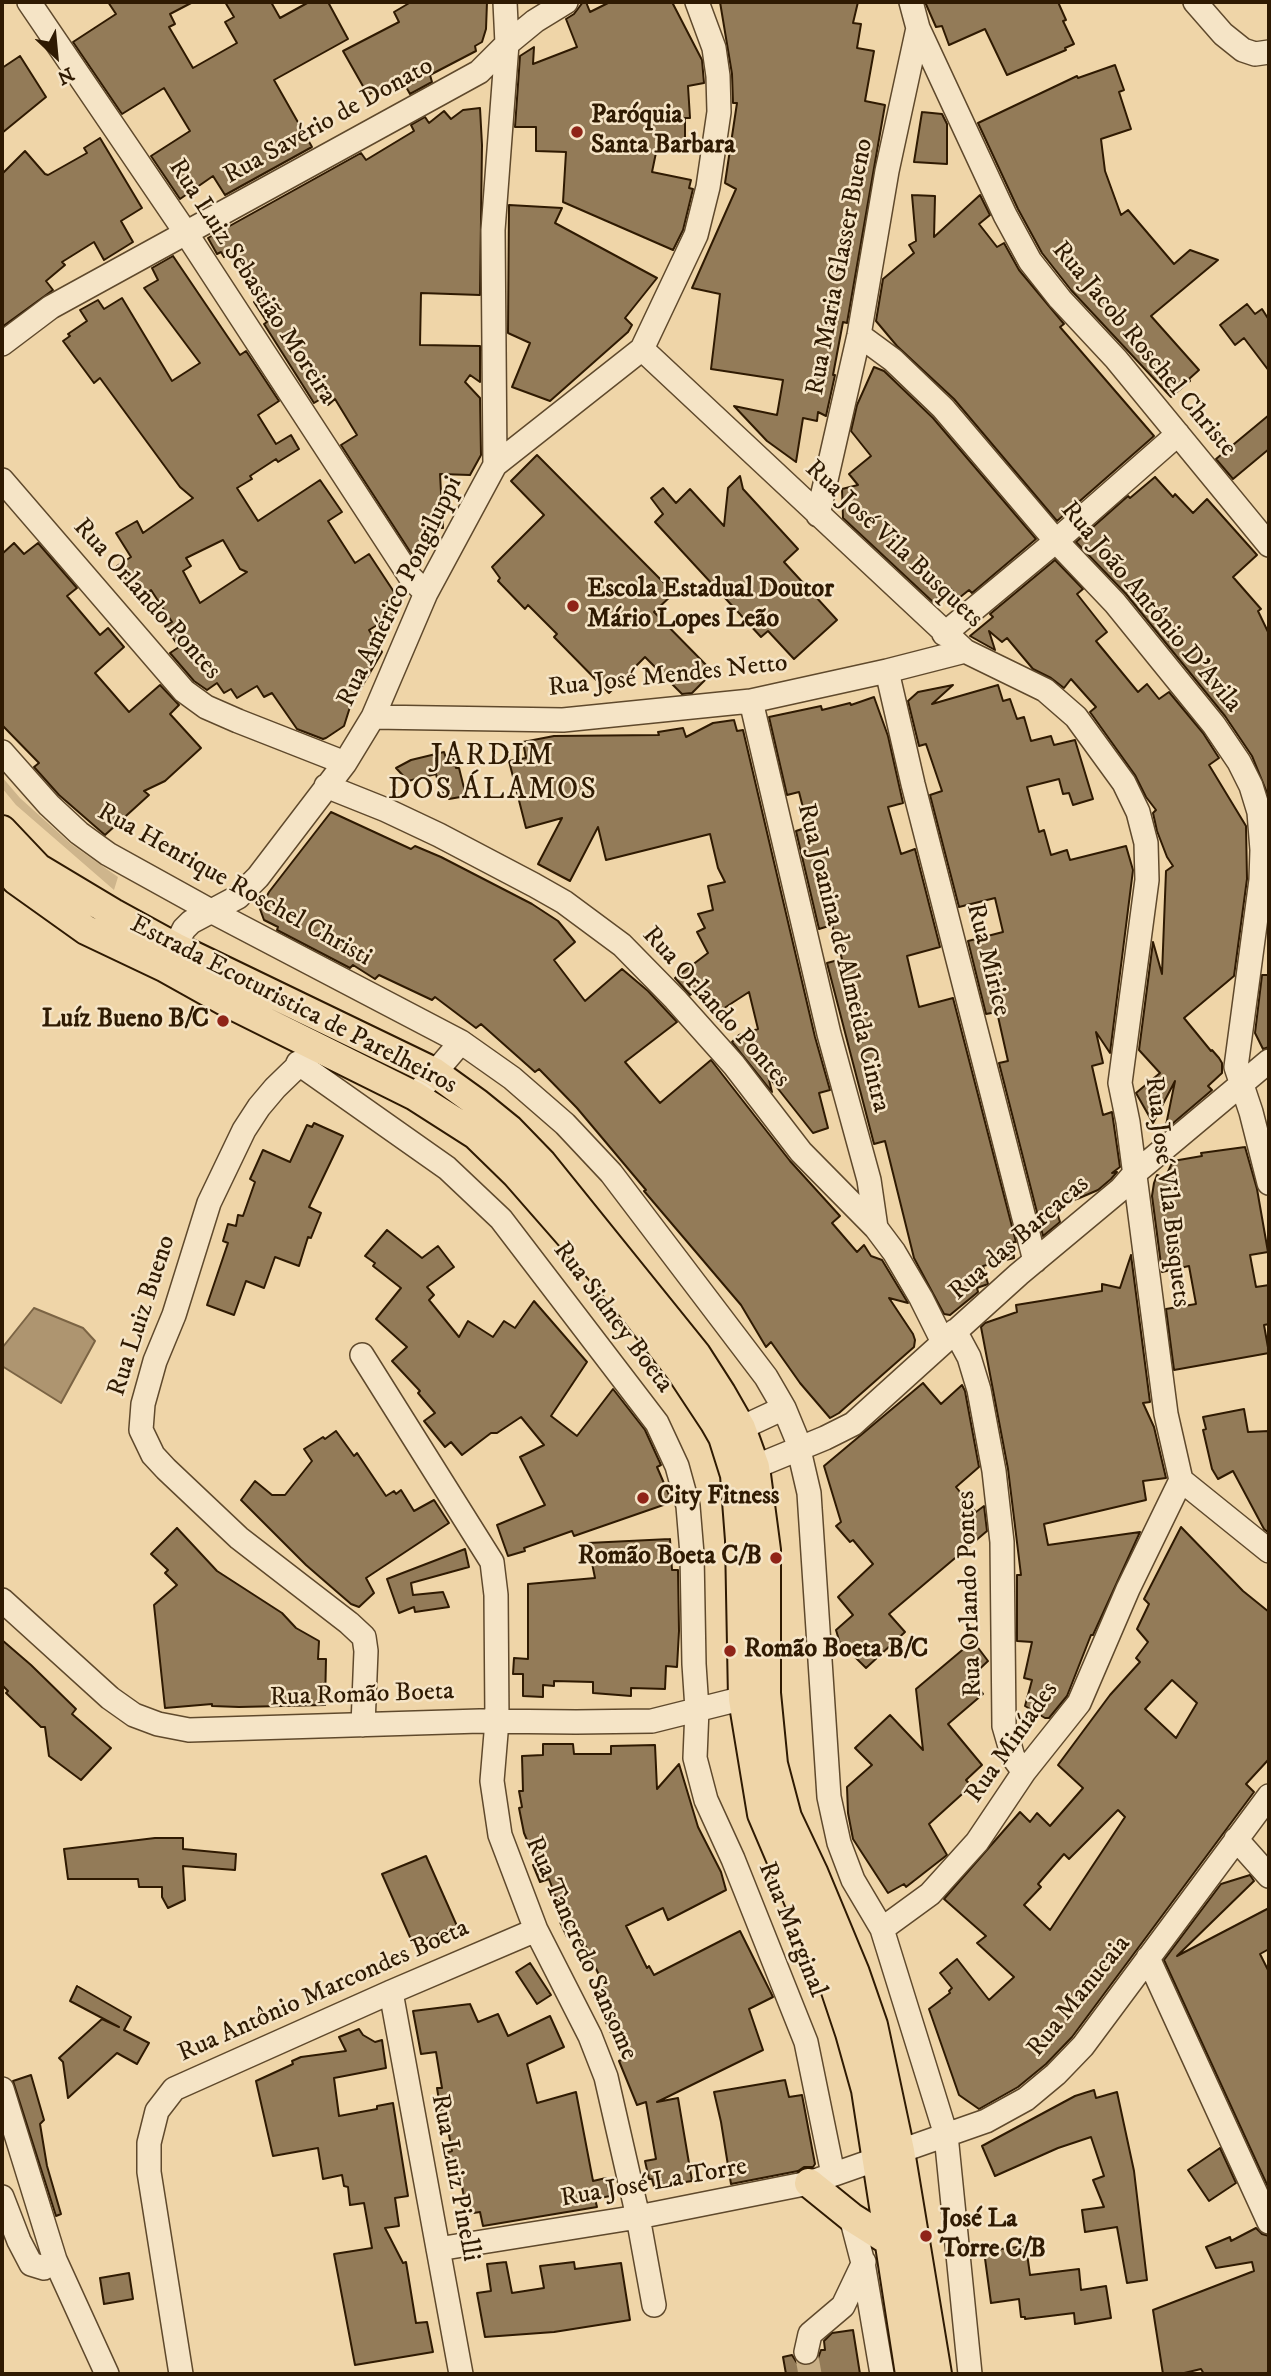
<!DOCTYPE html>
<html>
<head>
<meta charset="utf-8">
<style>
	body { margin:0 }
	#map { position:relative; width:1271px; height:2376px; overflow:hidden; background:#efd5a8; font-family:"IM FELL DW Pica",serif }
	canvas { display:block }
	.frame { position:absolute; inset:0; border:4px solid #2f1a02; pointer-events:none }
	.north { position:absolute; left:21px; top:21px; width:70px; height:70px; -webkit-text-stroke:5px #f5e4c6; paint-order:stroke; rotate:154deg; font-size:19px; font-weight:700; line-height:28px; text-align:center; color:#2f1a02 }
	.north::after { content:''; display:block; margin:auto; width:24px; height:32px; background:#2f1a02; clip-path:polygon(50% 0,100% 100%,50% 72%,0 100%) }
</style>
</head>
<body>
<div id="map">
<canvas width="1271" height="2376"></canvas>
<div class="frame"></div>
<div class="north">N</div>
</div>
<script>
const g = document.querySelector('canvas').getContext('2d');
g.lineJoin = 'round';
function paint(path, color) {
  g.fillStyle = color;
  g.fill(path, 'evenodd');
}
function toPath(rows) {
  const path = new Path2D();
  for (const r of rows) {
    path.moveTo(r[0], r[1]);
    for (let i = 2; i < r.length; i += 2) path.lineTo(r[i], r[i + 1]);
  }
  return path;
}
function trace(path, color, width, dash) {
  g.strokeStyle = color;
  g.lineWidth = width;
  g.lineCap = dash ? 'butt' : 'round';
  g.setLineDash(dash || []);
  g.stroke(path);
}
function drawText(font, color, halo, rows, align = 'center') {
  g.font = font + ' "IM FELL DW Pica",serif';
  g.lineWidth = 5;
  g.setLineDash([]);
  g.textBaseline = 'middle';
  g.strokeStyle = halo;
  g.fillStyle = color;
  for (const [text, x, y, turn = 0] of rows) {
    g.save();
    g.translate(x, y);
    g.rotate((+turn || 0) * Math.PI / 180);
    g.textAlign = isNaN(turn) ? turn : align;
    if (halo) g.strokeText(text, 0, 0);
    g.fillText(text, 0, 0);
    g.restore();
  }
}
paint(toPath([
	[2,777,20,798,71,844,118,877,114,890,16,805,2,788]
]), '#ceb58c');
const water = toPath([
	[34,1308,83,1328,95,1341,61,1403,2,1366,2,1348,34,1308]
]);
paint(water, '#ae9570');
trace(water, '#7b6444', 2);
const building = toPath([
	[108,2,193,2,170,14,175,24,169,27,193,68,237,43,225,22,234,17,225,2,271,2,280,18,309,2,328,2,348,39,274,80,312,147,225,195,213,176,180,199,151,156,190,131,164,88,122,114,73,42,116,14,108,2],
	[411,2,487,2,486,29,482,42,475,46,476,51,430,75,432,82,410,94,400,76,368,95,343,51,399,22,394,12,411,2],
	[583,2,586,2,590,12,610,2,672,2,702,60,704,83,688,86,690,118,685,118,685,143,658,143,652,172,691,180,689,188,693,189,683,230,673,250,563,202,566,152,536,151,536,127,515,127,520,56,534,47,533,64,577,47,566,19,574,14,583,2],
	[720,2,858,2,853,23,861,24,857,48,874,51,865,101,885,105,847,323,843,322,833,375,835,375,826,416,818,412,817,421,803,418,796,462,767,441,734,406,777,415,783,380,711,369,720,294,692,288,736,189,725,183,737,103,733,103,732,74,720,2],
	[925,2,1058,2,1066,20,1063,21,1074,44,1065,48,1066,50,1007,75,985,29,949,45,942,26,936,27,925,2],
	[20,56,46,97,2,133,2,68,20,56],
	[1115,65,1124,90,1119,92,1131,129,1101,139,1105,171,1121,215,1128,210,1174,264,1190,250,1218,260,1151,316,1199,370,1189,379,1190,381,1171,397,1071,290,1042,253,1018,209,978,123,1077,76,1078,78,1115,65],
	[480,108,482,145,480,295,421,293,420,345,480,346,480,382,470,375,465,382,480,398,481,455,470,475,440,474,443,528,436,528,436,533,424,534,426,551,411,553,341,445,357,435,335,399,328,405,324,397,314,403,264,324,267,322,254,302,259,299,231,253,224,257,221,252,217,254,208,238,361,153,366,160,414,131,411,125,425,117,429,123,444,111,451,119,463,110,480,108],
	[922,112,942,114,947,124,947,164,914,162,922,112],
	[100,138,142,208,121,221,133,242,104,260,94,242,62,262,65,265,46,281,53,290,2,327,2,174,25,151,45,174,48,175,87,153,84,148,100,138],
	[912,195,935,196,934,237,980,195,990,215,979,224,997,247,1004,243,1019,270,1064,324,1060,327,1154,436,1057,521,954,399,897,346,876,321,883,279,914,253,909,245,916,241,912,195],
	[509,205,562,208,555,223,657,278,625,318,632,325,628,332,550,401,512,387,530,343,508,333,509,205],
	[173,256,240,355,246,351,279,401,258,415,276,444,291,435,299,449,278,462,276,459,250,476,252,479,237,488,258,521,320,480,342,512,328,521,355,563,369,554,396,595,386,602,394,615,369,630,382,652,350,707,344,726,326,738,323,739,297,729,272,693,264,697,257,686,237,698,231,689,224,693,217,683,207,690,194,681,170,653,179,647,165,626,172,622,151,590,144,595,136,585,132,588,117,566,131,557,116,533,137,521,143,533,193,498,180,487,100,378,94,383,63,341,70,336,68,334,87,321,80,310,98,300,104,309,122,298,172,381,200,363,144,288,158,280,152,268,173,256],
	[223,540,240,569,247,572,200,603,183,571,191,566,186,558,223,540],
	[1247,304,1255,314,1262,309,1269,320,1269,371,1244,338,1235,345,1220,325,1247,304],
	[874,367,884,371,933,418,1036,539,972,593,969,590,959,598,950,588,933,602,843,518,842,489,858,485,849,474,871,456,851,431,857,405,874,367],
	[1269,415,1269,449,1233,479,1216,459,1269,415],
	[537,455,674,593,654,612,713,672,692,693,682,694,645,657,609,693,554,637,557,634,528,605,525,609,498,581,500,578,492,567,544,515,511,481,537,455],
	[740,476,743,489,798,549,784,562,837,620,794,659,768,631,761,637,655,522,663,514,651,498,663,488,676,503,690,489,724,526,728,488,740,476],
	[1155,477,1173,497,1175,494,1193,513,1207,499,1257,555,1233,577,1261,609,1258,611,1269,634,1269,798,1252,756,1225,716,1126,594,1076,542,1128,496,1130,498,1155,477],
	[14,543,24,554,38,543,77,588,67,596,100,635,108,628,124,647,95,673,129,712,160,685,179,705,170,714,201,748,165,781,144,791,149,795,105,835,59,795,34,767,39,763,2,725,2,554,14,543],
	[1055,560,1083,589,1077,594,1107,632,1096,641,1138,692,1147,684,1159,699,1169,692,1203,733,1219,758,1209,765,1246,826,1247,879,1234,976,1184,1018,1211,1051,1212,1050,1219,1058,1222,1063,1222,1073,1208,1086,1212,1090,1165,1130,1175,1081,1153,1123,1136,1093,1160,1073,1139,1050,1153,942,1162,974,1166,871,1173,866,1167,857,1157,831,1153,813,1156,810,1146,797,1135,775,1090,712,1096,707,1071,679,1064,688,1051,678,1033,669,1007,638,1002,642,989,631,995,650,970,636,993,617,990,614,1055,560],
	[953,685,932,704,998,685,1003,701,1010,699,1017,719,1024,717,1031,741,1051,736,1054,745,1075,740,1093,799,1073,805,1069,793,1063,794,1059,779,1027,787,1039,832,1044,830,1051,855,1067,850,1070,860,1126,846,1133,870,1110,1053,1096,1032,1103,1063,1092,1066,1103,1115,1112,1112,1120,1167,1112,1173,1117,1172,1111,1179,1098,1190,1077,1199,1055,1205,1060,1222,1043,1236,999,1063,1008,1061,997,1012,986,1014,968,941,1003,932,995,898,959,907,930,795,942,791,926,744,919,746,908,701,918,692,953,685],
	[874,697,888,736,903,803,888,807,901,854,915,849,940,947,907,956,919,1007,953,998,1016,1242,1013,1242,1014,1258,983,1266,988,1284,977,1288,978,1292,950,1315,944,1314,914,1258,885,1141,874,1144,827,963,842,959,832,925,819,929,796,831,808,827,799,792,787,795,769,717,821,706,822,710,850,703,851,705,874,697],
	[734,720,737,731,743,730,815,1037,830,1090,819,1093,828,1128,813,1133,768,1076,772,1092,732,1042,739,1035,758,1029,749,992,715,1014,698,989,690,995,675,978,708,953,697,932,705,928,698,914,713,910,708,886,725,882,718,868,710,834,606,860,598,827,570,881,538,864,562,818,526,828,509,761,526,758,523,742,554,736,659,735,658,732,683,728,686,737,713,723,734,720],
	[444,752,446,758,453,756,456,768,459,768,466,796,449,799,448,792,441,794,436,774,408,781,396,768,411,760,444,752],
	[331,812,411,849,415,846,441,857,532,904,558,921,575,942,554,960,585,1001,622,969,648,991,677,1022,625,1062,660,1103,711,1060,790,1161,840,1216,832,1223,857,1252,864,1245,871,1256,882,1260,908,1303,889,1298,913,1334,915,1340,914,1347,839,1413,830,1418,800,1383,771,1342,766,1347,741,1305,644,1191,646,1190,577,1108,539,1069,535,1072,481,1024,476,1028,435,997,432,1000,379,975,375,979,353,965,350,968,277,930,278,927,264,920,260,909,269,892,331,812],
	[1262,975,1269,975,1269,1047,1263,1049,1255,1033,1262,975],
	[314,1123,343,1136,309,1207,321,1213,311,1238,308,1237,299,1266,275,1257,264,1288,246,1281,234,1315,207,1305,228,1243,223,1241,228,1224,236,1226,238,1215,243,1216,255,1182,250,1179,263,1150,290,1162,307,1125,312,1127,314,1123],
	[1245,1147,1257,1189,1268,1252,1250,1255,1256,1287,1269,1285,1269,1324,1264,1325,1269,1353,1174,1370,1166,1309,1196,1304,1189,1266,1162,1272,1152,1196,1154,1183,1157,1175,1165,1178,1173,1161,1202,1156,1201,1153,1245,1147],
	[387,1230,422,1258,438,1246,454,1267,427,1287,434,1295,429,1300,459,1337,468,1321,493,1337,504,1321,515,1328,534,1301,587,1362,551,1416,577,1436,613,1389,645,1430,661,1465,657,1467,672,1502,574,1536,572,1531,524,1548,525,1551,508,1556,497,1525,545,1505,520,1457,544,1445,521,1417,497,1433,491,1433,462,1455,451,1442,445,1447,424,1421,435,1413,418,1393,420,1391,392,1361,407,1347,376,1319,401,1288,373,1266,375,1263,365,1256,387,1230],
	[1131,1255,1150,1402,1143,1403,1154,1427,1166,1478,1143,1481,1146,1500,1044,1524,1048,1545,1140,1532,1093,1635,1091,1635,1067,1696,1049,1718,1045,1718,1025,1706,1032,1680,1024,1678,1032,1642,1017,1641,1017,1575,1021,1575,1008,1469,981,1327,985,1323,1017,1312,1016,1305,1102,1291,1102,1284,1120,1288,1131,1255],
	[923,1383,941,1404,962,1385,965,1391,979,1467,956,1487,976,1512,984,1506,987,1531,889,1614,905,1632,866,1668,850,1652,844,1657,836,1630,853,1615,838,1597,873,1564,853,1540,850,1542,836,1526,841,1522,824,1466,923,1383],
	[1244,1409,1248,1432,1269,1431,1269,1533,1264,1529,1233,1471,1218,1479,1212,1469,1203,1430,1206,1429,1203,1417,1244,1409],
	[336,1431,354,1456,357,1453,386,1496,394,1491,396,1494,401,1490,414,1511,434,1500,449,1523,366,1578,374,1593,359,1607,351,1604,306,1565,241,1500,255,1481,272,1495,285,1495,312,1461,304,1449,323,1437,325,1439,336,1431],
	[1181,1527,1243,1591,1269,1612,1269,1759,1246,1784,1254,1792,1072,2037,1046,2064,1018,2087,979,2109,959,2095,929,2009,950,1993,949,1991,952,1988,940,1973,957,1959,989,2000,1014,1977,977,1943,986,1936,944,1899,1020,1812,1030,1822,1037,1813,1050,1826,1083,1788,1058,1765,1110,1695,1140,1662,1136,1658,1148,1642,1137,1629,1149,1604,1144,1599,1181,1527],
	[1172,1680,1197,1703,1176,1738,1145,1709,1172,1680],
	[1118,1810,1125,1817,1050,1930,1024,1905,1041,1887,1038,1884,1064,1854,1069,1859,1118,1810],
	[177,1528,217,1571,282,1613,296,1628,319,1641,318,1659,326,1659,325,1705,239,1707,212,1706,212,1704,165,1708,154,1605,177,1585,165,1573,168,1570,151,1554,177,1528],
	[670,1539,672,1570,678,1570,679,1631,677,1667,666,1666,665,1689,631,1688,631,1696,593,1693,593,1682,554,1681,554,1686,543,1685,543,1697,523,1696,523,1674,513,1674,514,1658,528,1659,528,1584,595,1578,588,1543,670,1539],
	[465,1549,469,1567,411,1583,413,1595,443,1592,449,1607,415,1612,414,1607,399,1613,387,1579,465,1549],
	[2,1640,31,1665,76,1709,72,1714,111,1748,81,1780,49,1756,45,1727,41,1727,6,1693,8,1691,2,1685,2,1640],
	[973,1641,988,1661,970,1678,983,1694,948,1724,982,1765,966,1780,971,1786,929,1824,947,1855,906,1887,904,1884,888,1893,853,1839,848,1813,847,1787,872,1765,855,1748,890,1715,923,1750,916,1689,973,1641],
	[543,1744,573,1744,574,1754,611,1754,611,1746,655,1745,657,1789,679,1764,698,1827,721,1872,726,1890,668,1920,663,1908,626,1926,647,1968,649,1966,654,1975,740,1931,773,1997,749,2009,763,2050,657,2102,678,2098,692,2181,654,2187,652,2179,649,2179,645,2161,656,2159,646,2102,637,2105,619,2061,623,2059,593,1994,605,1988,579,1932,567,1937,560,1922,564,1920,549,1879,540,1882,533,1865,537,1864,524,1833,519,1808,522,1807,519,1791,523,1791,522,1756,543,1755,543,1744],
	[155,1838,183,1838,183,1849,236,1854,235,1870,183,1866,185,1900,168,1908,162,1897,162,1887,139,1887,138,1879,68,1879,64,1849,155,1838],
	[426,1856,457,1926,413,1944,382,1874,426,1856],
	[1250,1875,1254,1881,1177,1956,1269,1908,1269,1949,1260,1954,1269,1972,1269,2189,1164,1960,1221,1884,1250,1875],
	[530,1963,551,1995,537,2004,516,1972,530,1963],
	[77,1986,131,2017,124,2030,149,2043,137,2064,117,2053,68,2098,63,2062,59,2058,102,2019,119,2027,70,2001,77,1986],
	[470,2004,478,2022,498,2014,508,2036,550,2016,564,2047,527,2064,537,2103,576,2092,593,2181,606,2178,610,2196,595,2199,597,2207,483,2226,480,2212,467,2214,459,2170,448,2171,445,2153,452,2151,446,2119,442,2120,437,2088,442,2088,436,2052,421,2054,413,2011,470,2004],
	[359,2029,363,2035,375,2042,382,2040,386,2068,334,2078,339,2116,377,2109,377,2106,393,2103,408,2196,395,2198,399,2226,385,2228,403,2263,406,2262,416,2323,427,2322,433,2352,355,2365,334,2254,372,2248,364,2203,350,2205,348,2187,344,2186,342,2175,323,2179,318,2148,273,2156,256,2081,293,2064,292,2061,301,2057,346,2051,339,2037,359,2029],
	[31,2075,44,2120,40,2124,47,2166,61,2214,56,2216,13,2081,31,2075],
	[785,2080,789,2097,802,2095,815,2164,813,2167,804,2167,798,2171,731,2184,721,2122,714,2092,785,2080],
	[1094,2090,1096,2098,1117,2092,1134,2171,1147,2280,1127,2283,1117,2227,1085,2232,1082,2210,1104,2207,1093,2180,1104,2176,1091,2137,1058,2148,995,2176,982,2146,1075,2096,1094,2090],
	[1220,2148,1236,2183,1209,2201,1188,2170,1220,2148],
	[1256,2228,1262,2234,1269,2236,1269,2374,1204,2374,1201,2369,1180,2374,1163,2374,1153,2310,1254,2271,1252,2262,1216,2268,1206,2247,1230,2237,1231,2241,1256,2228],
	[1026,2246,1030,2275,1079,2269,1081,2290,1106,2286,1111,2318,1075,2324,1074,2313,1025,2319,1025,2317,1021,2317,1019,2299,991,2303,984,2251,1026,2246],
	[506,2262,512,2293,544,2288,540,2266,574,2262,575,2269,621,2263,630,2320,554,2332,485,2337,477,2293,491,2291,487,2264,506,2262],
	[129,2273,133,2299,104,2304,100,2278,129,2273],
	[853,2330,860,2374,786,2374,783,2357,792,2355,797,2363,804,2366,811,2365,817,2361,821,2350,825,2350,824,2341,832,2333,853,2330]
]);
paint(building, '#937b58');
trace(building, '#2f1a02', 2);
trace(toPath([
	[806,2352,810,2374]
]), '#c9b087', 23, [23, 11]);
const minor = toPath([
	[29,2,186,233,411,578,426,593],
	[911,2,918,28,1005,215,1030,261,1060,299,1116,359,1269,545],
	[1195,2,1223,34,1243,50,1255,54,1269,52],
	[859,335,893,360,943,408,1056,541,1115,603,1214,725,1239,762,1251,786,1259,812,1262,850,1261,880,1236,1067,1251,1112,1269,1183],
	[2,344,51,307,479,72,507,44,535,21,566,2],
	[642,349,965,651,1045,690,1076,717,1124,783,1138,812,1146,843,1147,880,1120,1083,1128,1122,1166,1414,1181,1480,1269,1551],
	[495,465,493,230,507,44,505,2],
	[2,480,184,691,206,707,238,721,345,763],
	[818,515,859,335,887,171,918,28],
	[944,634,1056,541,1178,434],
	[887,671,913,784,1035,1261],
	[751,701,829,1034,869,1180,876,1228],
	[373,717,563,720,751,701,887,671,965,651],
	[2,752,49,805,79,833,108,854,211,911,461,1042,512,1078,565,1124,611,1173,766,1377,784,1408,796,1437,809,1493,829,1797,839,1843,853,1880,882,1929,946,2135,970,2374],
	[326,786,386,810,439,835,534,885,564,902,622,945,675,999,734,1065,801,1152,876,1228,894,1252,921,1298,943,1342],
	[167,962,184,929,191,922,238,897,258,877,345,763,373,717,426,593,495,465,642,349,696,235,708,187,719,112,718,76,714,48,697,2],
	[308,1056,275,1088,259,1107,244,1130,209,1203,174,1315,155,1361,143,1404,141,1430,153,1455,166,1469,239,1538,349,1623,364,1637,366,1651,363,1725],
	[298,1063,447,1168,501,1219,657,1423,677,1466,688,1506,692,1554,694,1664,697,1709,695,1758,706,1800,733,1859,806,2042,833,2174],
	[415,1096,461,1042],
	[955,1331,969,1357,979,1390,994,1471,1002,1542,1004,1726,1013,1757,1024,1772],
	[362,1355,492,1562,496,1595,497,1721,492,1781,500,1835,536,1930,590,2036,606,2077,638,2217,654,2305],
	[726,1435,784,1408],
	[740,1473,825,1438,853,1424,1019,1274,1121,1189,1134,1174,1269,1061],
	[2,1600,110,1698,134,1715,158,1724,189,1730,480,1721,576,1722,652,1721,760,1694],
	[1236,1839,1269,1876],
	[882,1929,930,1894,977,1842,1024,1772,1079,1703,1128,1589,1181,1480],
	[1148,1958,1269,2222],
	[391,1992,461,2374],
	[2,2089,55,2260,107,2374],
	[2,2197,19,2241,31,2264,44,2268,55,2260],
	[851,2217,863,2263,882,2374],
	[438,2249,638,2217,809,2183,986,2121,1026,2099,1056,2074,1083,2046,1269,1796],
	[806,2352,810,2334,843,2306,864,2262],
	[181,2374,149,2172,149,2143,157,2111,174,2089,391,1992,536,1930]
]);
const major = toPath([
	[2,830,38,868,113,913,175,947,434,1072,477,1103,509,1129,542,1163,696,1354,721,1393,741,1428,755,1467,766,1550,766,1693,773,1764,787,1817,813,1872,855,1973,873,2025,900,2151,937,2374],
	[2,863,16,880,86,930,164,967,232,1005,415,1096,476,1135,516,1174,622,1295,682,1373,715,1423,723,1437,735,1475,740,1540,743,1699,762,1814,831,1976,850,2033,866,2090,910,2374],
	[809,2183,851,2217,889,2241]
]);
trace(minor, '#5f492c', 26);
trace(major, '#2f1a02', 32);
trace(minor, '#f5e4c6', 23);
trace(major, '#efd5a8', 28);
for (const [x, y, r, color] of [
	[577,132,7,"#8f2418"],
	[573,606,7,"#8f2418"],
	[223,1021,7,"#8f2418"],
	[643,1498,7,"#8f2418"],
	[776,1558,7,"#8f2418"],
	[730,1651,7,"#8f2418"],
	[926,2236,7,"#8f2418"]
]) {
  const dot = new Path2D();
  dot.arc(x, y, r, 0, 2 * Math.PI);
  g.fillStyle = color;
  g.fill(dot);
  trace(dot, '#f5e4c6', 2.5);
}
drawText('bold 26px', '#2f1a02', '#f5e4c6', [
	["Paróquia",591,117],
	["Santa Barbara",591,147],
	["Escola Estadual Doutor",587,591],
	["Mário Lopes Leão",587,621],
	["Luíz Bueno B/C",209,1021,"right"],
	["City Fitness",657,1498],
	["Romão Boeta C/B",762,1558,"right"],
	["Romão Boeta B/C",744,1651],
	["José La",940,2221],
	["Torre C/B",940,2251]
], 'left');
drawText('26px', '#2f1a02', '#f5e4c6', [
	["Rua Savério de Donato",329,122,-29],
	["Rua Maria Glasser Bueno",841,267,-79],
	["Rua Luiz Sebastião Moreira",251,282,57],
	["Rua Jacob Roschel Christe",1143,350,50],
	["Rua José Vila Busquets",893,545,43],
	["Rua Américo Pongiluppi",401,592,-64],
	["Rua Orlando Pontes",146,600,48],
	["Rua João Antônio D'Avila",1150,608,50],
	["Rua José Mendes Netto",668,677,-6],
	["Rua Henrique Roschel Christi",234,886,29],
	["Rua Joanina de Almeida Cintra",842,958,76],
	["Rua Mirice",987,960,76],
	["Estrada Ecoturistica de Parelheiros",293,1006,27],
	["Rua Orlando Pontes",715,1008,48],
	["Rua José Vila Busquets",1166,1192,83],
	["Rua das Barcacas",1020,1239,-41],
	["Rua Luiz Bueno",143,1316,-72],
	["Rua Sidney Boeta",612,1318,53],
	["Rua Orlando Pontes",971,1594,-92],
	["Rua Romão Boeta",362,1696,-2],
	["Rua Miníades",1013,1743,-55],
	["Rua Marginal",791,1930,68],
	["Rua Tancredo Sansome",580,1949,66],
	["Rua Antônio Marcondes Boeta",324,1992,-24],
	["Rua Manucaia",1080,1997,-51],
	["Rua Luiz Pinelli",454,2178,79],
	["Rua José La Torre",654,2184,-10]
]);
g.letterSpacing = '2px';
drawText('30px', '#2f1a02', '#f5e4c6', [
	["JARDIM",493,758],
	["DOS ÁLAMOS",493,792]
]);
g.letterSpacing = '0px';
</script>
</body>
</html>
